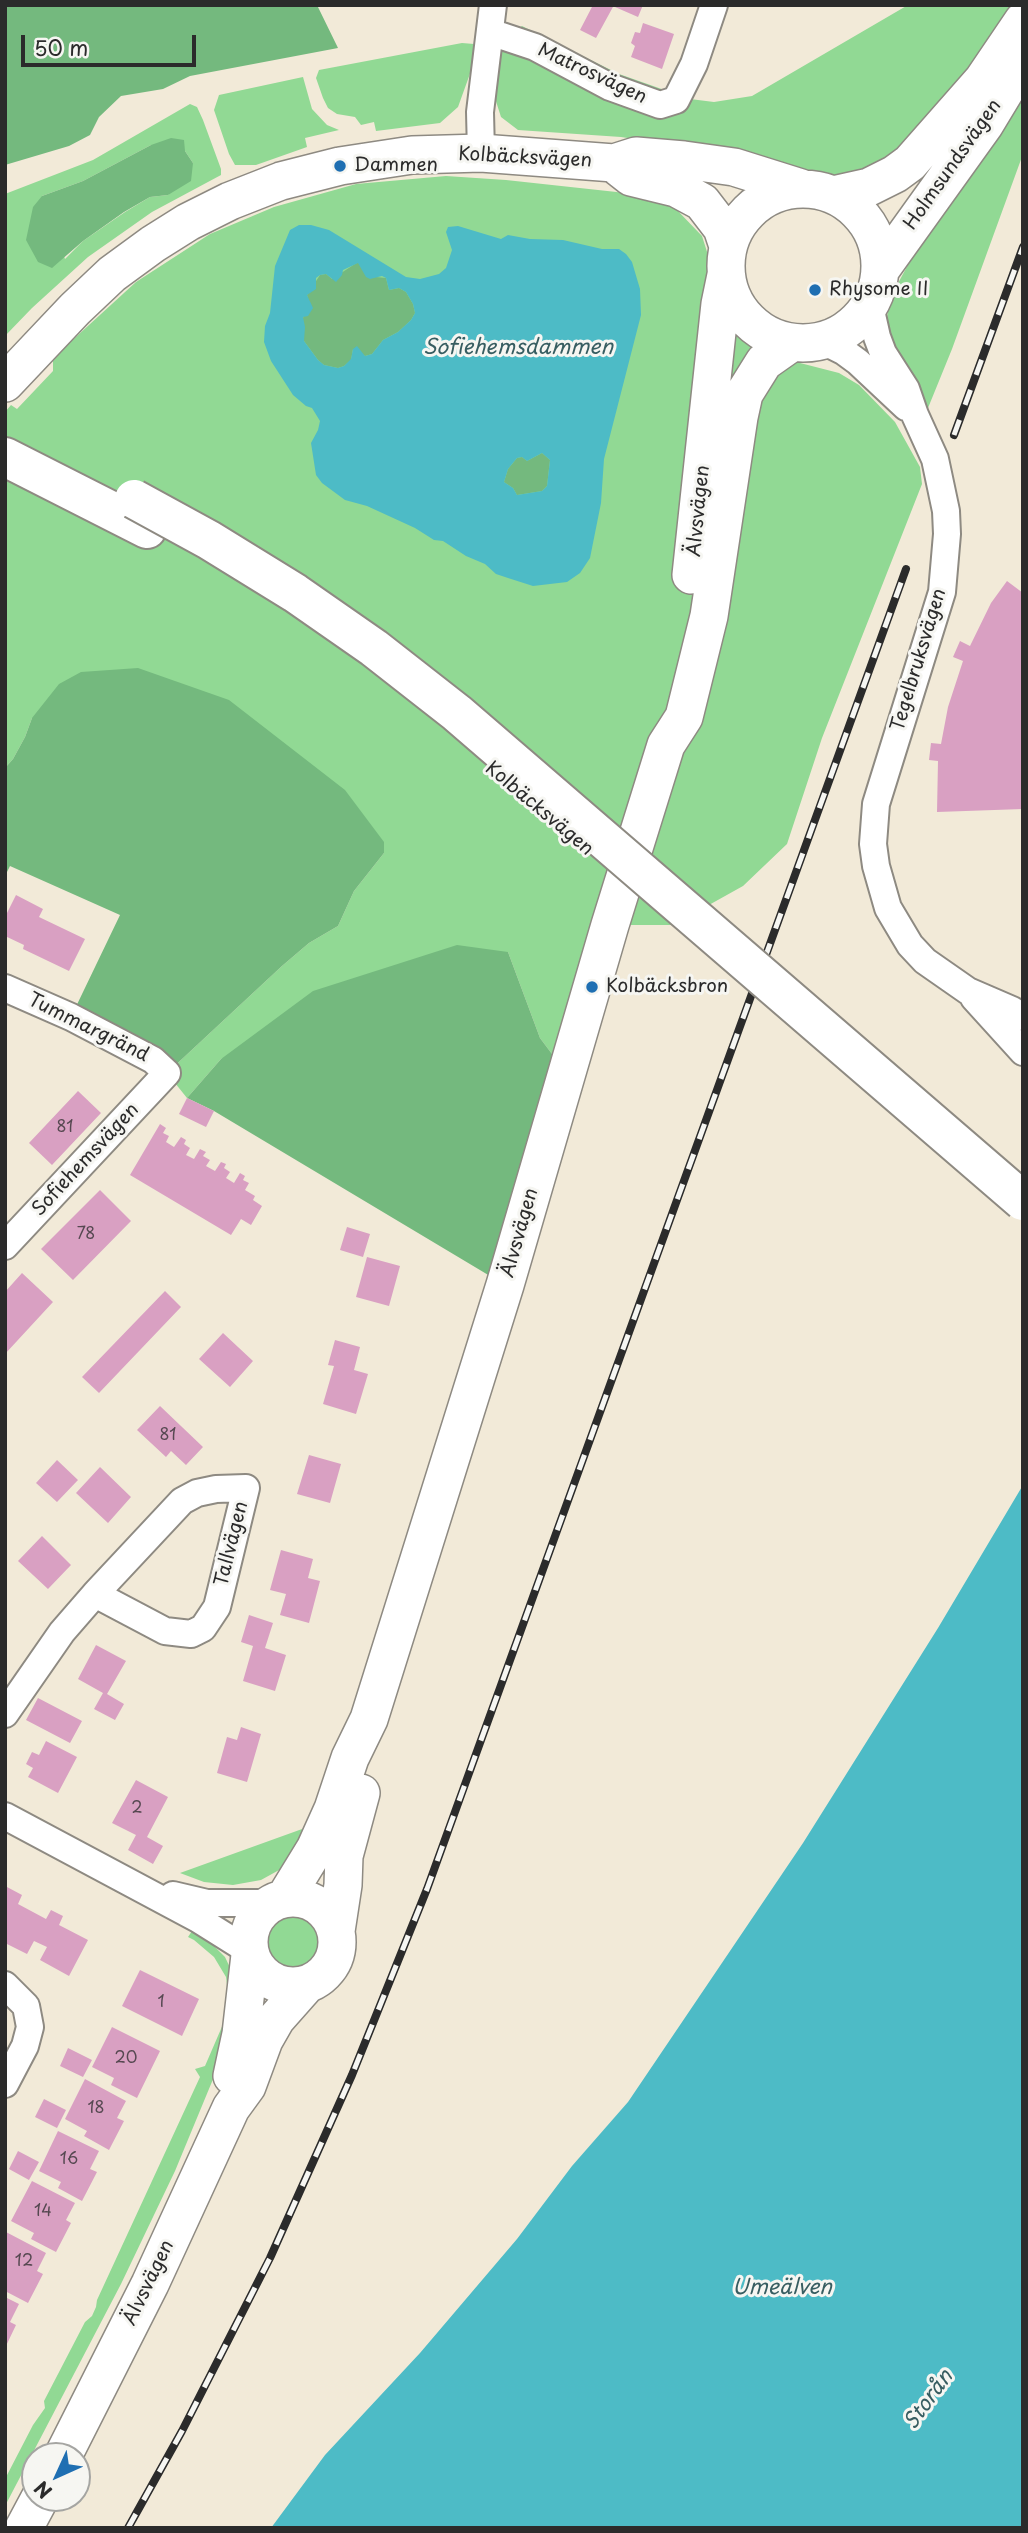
<!DOCTYPE html>
<html>
<head>
<meta charset="utf-8">
<style>
	body { margin:0 }
	#map { position:relative; width:1028px; height:2533px; overflow:hidden; background:#f2ead8; font-family:"Playpen Sans",sans-serif }
	canvas { display:block }
	.frame { position:absolute; inset:0; border:7px solid #2b2b2b; pointer-events:none }
	.north { position:absolute; left:21px; top:2442px; width:70px; height:70px; box-sizing:border-box; background:#f6f6f2; border:2px solid #a5a5a2; border-radius:50%; rotate:225deg; font-size:19px; font-weight:700; line-height:28px; text-align:center; color:#2b2b2b }
	.north::after { content:''; display:block; margin:auto; width:24px; height:32px; background:#1f6fb2; clip-path:polygon(50% 0,100% 100%,50% 72%,0 100%) }
	.scale { position:absolute; left:21px; top:35px; width:175px; height:32px; box-sizing:border-box; border:4px solid #2b2b2b; border-top:0; padding-left:9px; font-size:21px; line-height:24px; white-space:nowrap; color:#2b2b2b; -webkit-text-stroke:5px #f6f6f2; paint-order:stroke }
</style>
</head>
<body>
<div id="map">
<canvas width="1028" height="2533"></canvas>
<div class="frame"></div>
<div class="north">N</div>
<div class="scale">50 m</div>
</div>
<script>
const g = document.querySelector('canvas').getContext('2d');
g.lineJoin = 'round';
function paint(path, color) {
  g.fillStyle = color;
  g.fill(path, 'evenodd');
}
function toPath(rows) {
  const path = new Path2D();
  for (const r of rows) {
    if (r.length === 3) {
      path.moveTo(r[0] + r[2], r[1]);
      path.arc(r[0], r[1], r[2], 0, 2 * Math.PI);
      continue;
    }
    path.moveTo(r[0], r[1]);
    for (let i = 2; i < r.length; i += 2) path.lineTo(r[i], r[i + 1]);
  }
  return path;
}
function trace(path, color, width, dash) {
  g.strokeStyle = color;
  g.lineWidth = width;
  g.lineCap = dash ? 'butt' : 'round';
  g.setLineDash(dash || []);
  g.stroke(path);
}
function drawText(font, color, halo, rows, align = 'center') {
  g.font = font + ' "Playpen Sans",sans-serif';
  g.lineWidth = 6;
  g.setLineDash([]);
  g.textBaseline = 'middle';
  g.strokeStyle = halo;
  g.fillStyle = color;
  for (const [text, x, y, turn = 0] of rows) {
    g.save();
    g.translate(x, y);
    g.rotate((+turn || 0) * Math.PI / 180);
    g.textAlign = isNaN(turn) ? turn : align;
    if (halo) g.strokeText(text, 0, 0);
    g.fillText(text, 0, 0);
    g.restore();
  }
}
paint(toPath([
	[908,5,1015,5,982,57,920,130,891,156,862,171,843,176,825,175,748,156,621,137,518,130,501,117,493,92,499,44,522,26,619,74,690,99,714,102,752,96],
	[462,43,474,44,476,57,458,107,440,123,376,131,374,122,361,125,355,117,337,114,328,108,323,98,316,78,319,70],
	[303,77,312,109,327,125,339,130,305,138,307,147,256,165,235,165,229,154,214,110,219,95],
	[1023,97,1023,154,952,349,928,408,918,401,902,377,886,327,889,300,910,261],
	[190,104,197,107,203,120,221,169,221,175,152,212,88,257,32,308,5,336,5,194,93,160],
	[151,145,185,151,193,163,168,195,150,197,125,212,83,241,65,259,42,196,83,181],
	[446,176,506,180,644,195,661,201,677,210,702,236,708,255,708,275,800,363,839,373,859,385,895,422,920,467,922,484,822,738,787,844,743,886,673,925,610,925,567,1074,540,1038,508,952,221,1059,187,1098,167,1073,282,966,309,943,338,926,354,891,384,853,32,718,25,737,13,759,5,768,5,412,11,405,17,409,53,371,53,361,66,346,136,282,210,234,274,207,356,184],
	[316,1824,290,1864,261,1880,233,1885,204,1882,180,1873],
	[298,1898,311,1902,322,1909,337,1947,332,1963,322,1976,293,1987,279,1984,266,1978,256,1968,249,1951,249,1935,256,1917,271,1903],
	[192,1931,207,1939,225,1957,234,1976,216,2072,175,2171,121,2284,5,2506,5,2479,33,2425,45,2408,44,2401,85,2322,92,2316,96,2307,97,2300,200,2077,195,2069,205,2066,224,2022,229,2000,226,1977,214,1957,194,1940,188,1937]
]), '#91d994');
paint(toPath([
	[5,5,317,5,338,48,190,76,163,89,121,96,99,117,90,135,69,146,5,165],
	[171,138,184,140,185,151,193,163,191,181,168,195,150,197,124,212,83,241,52,268,38,262,26,240,33,207,42,196,83,181,151,145],
	[358,262,363,270,376,277,386,278,389,290,399,288,406,292,413,304,415,313,411,320,398,332,383,340,372,354,365,356,353,349,351,360,344,366,338,368,324,365,318,360,304,341,302,322,308,299,307,295,320,275,326,274,332,279],
	[542,453,550,460,547,486,542,491,517,495,513,488,504,482,508,469,517,458,522,457,527,461],
	[138,668,229,700,345,790,384,842,384,853,354,891,338,926,309,943,282,966,167,1073,71,1017,120,915,10,866,5,876,5,768,13,759,25,737,32,718,59,684,81,672],
	[457,945,508,952,540,1038,567,1074,505,1285,214,1111,187,1098,221,1059,313,991]
]), '#74b97e');
paint(toPath([
	[299,225,311,225,329,230,406,277,420,279,439,274,446,268,452,250,446,232,448,227,458,226,501,239,508,235,530,239,563,240,602,249,619,249,626,254,632,262,640,289,641,315,604,459,601,503,590,558,580,573,567,582,533,586,508,578,496,574,485,564,466,556,443,541,434,540,415,528,367,506,345,500,322,483,316,475,311,443,318,430,320,421,312,408,306,406,293,395,271,361,264,342,265,326,270,313,275,266,290,230],
	[358,263,366,277,370,279,382,276,386,278,389,290,399,288,406,292,413,304,415,313,411,320,398,332,383,340,372,354,365,356,357,346,353,349,351,359,344,366,338,368,324,365,318,360,304,341,305,327,303,317,308,316,313,308,307,295,316,289,316,278,320,275,326,274,336,282,342,275,343,270],
	[542,453,550,460,547,486,542,491,517,495,513,488,504,482,508,469,517,458,522,457,527,461],
	[1023,1485,1023,2528,271,2528,325,2455,420,2353,517,2239,572,2166,628,2102,803,1843,938,1628]
]), '#4dbbc6');
paint(toPath([
	[593,5,614,5,596,38,580,30],
	[616,5,643,5,638,17,615,7],
	[643,23,674,34,662,69,631,57,635,46,631,43,635,32,640,33],
	[1007,581,1023,593,1023,809,937,812,938,761,929,760,931,743,941,744,948,707,963,661,953,657,960,641,970,646,991,603],
	[16,895,43,909,39,917,85,939,69,971,23,949,24,945,5,936,5,917],
	[78,1091,101,1113,52,1165,29,1143],
	[187,1098,214,1111,206,1127,179,1114],
	[160,1124,166,1128,163,1133,169,1136,166,1142,174,1147,181,1137,186,1140,184,1144,190,1148,186,1155,194,1159,200,1149,206,1152,203,1156,210,1160,206,1166,215,1171,221,1162,226,1164,224,1168,230,1172,226,1178,234,1183,240,1173,245,1176,243,1180,249,1183,245,1190,255,1196,253,1200,262,1206,251,1225,241,1219,231,1235,130,1175],
	[100,1190,131,1221,73,1280,41,1249],
	[347,1227,370,1234,363,1257,340,1250],
	[367,1257,400,1266,389,1306,356,1297],
	[22,1273,53,1302,5,1354,5,1292],
	[165,1291,181,1307,99,1393,82,1377],
	[223,1333,253,1361,230,1387,199,1359],
	[335,1340,360,1347,354,1370,368,1374,356,1414,323,1404,334,1366,328,1365],
	[160,1406,203,1447,186,1465,171,1451,166,1457,137,1430],
	[309,1455,341,1464,330,1503,297,1494],
	[57,1460,78,1480,57,1502,36,1483],
	[100,1467,131,1497,108,1523,76,1493],
	[42,1536,71,1565,48,1589,18,1561],
	[281,1550,313,1559,308,1578,320,1581,309,1623,280,1615,286,1594,270,1590],
	[249,1615,273,1623,265,1648,286,1655,275,1691,243,1681,253,1646,241,1642],
	[96,1645,126,1661,107,1694,124,1704,115,1720,94,1709,103,1693,78,1679],
	[38,1698,82,1721,70,1743,26,1720],
	[241,1727,261,1734,247,1782,217,1773,227,1737,237,1740],
	[46,1741,77,1757,58,1793,28,1777,33,1768,26,1764,32,1752,39,1755],
	[136,1780,168,1797,147,1837,163,1846,153,1864,128,1850,136,1835,112,1823],
	[7,1887,22,1895,18,1904,46,1919,51,1910,63,1916,59,1925,88,1940,69,1976,40,1960,47,1947,34,1941,27,1954,5,1943,5,1891],
	[140,1970,199,1999,182,2036,122,2006],
	[112,2027,160,2051,137,2098,111,2085,114,2078,92,2067],
	[68,2048,92,2060,83,2077,60,2066],
	[85,2079,126,2101,117,2118,124,2121,109,2150,84,2136,87,2131,65,2119],
	[44,2099,66,2110,57,2128,35,2117],
	[58,2131,99,2151,90,2169,97,2172,82,2201,58,2188,61,2182,39,2171],
	[18,2151,39,2162,29,2180,9,2169],
	[32,2181,75,2203,66,2220,71,2223,56,2252,31,2239,34,2233,11,2221],
	[6,2232,46,2253,37,2271,43,2274,28,2303,5,2291],
	[5,2297,19,2304,10,2322,16,2325,5,2348]
]), '#d9a0c2');
const minor = toPath([
	[490,32,535,47,610,87,660,105,676,100,694,64,714,5],
	[481,153,480,112,493,5],
	[870,306,877,337,883,353,906,389,915,415,935,459,946,511,947,534,942,592,876,804,873,844,876,866,888,908,910,945,925,961,968,991,1012,1010,1023,1017],
	[823,341,843,351,858,362,906,407],
	[5,988,71,1017,153,1060,167,1073,5,1246],
	[974,998,1023,1052],
	[5,1714,62,1632,95,1594,182,1501,197,1493,216,1489,246,1488,217,1607,203,1628,191,1634,165,1631,95,1594],
	[5,1816,198,1919,249,1951],
	[173,1895,207,1903,271,1903],
	[5,1985,26,2006,30,2027,25,2046,5,2084]
]);
const secondary = toPath([
	[617,166,631,177,676,188,702,202,722,228,728,246],
	[803,266,77],
	[833,195,869,187,895,174,910,163,983,80,1023,21],
	[881,269,985,124,1023,61],
	[5,383,75,309,112,274,153,244,188,222,230,201,281,181,340,166,412,155,481,153,614,163,636,156,684,160,734,167,801,188],
	[691,575,720,304,726,275],
	[293,1942,44],
	[285,1898,315,1849,333,1809,350,1758,369,1719,505,1285,610,925,666,745,684,717,709,616,739,417,744,394,764,362,791,343],
	[336,1931,343,1885,344,1856,361,1793],
	[232,2076,241,2034,250,1955],
	[63,2456,150,2284,231,2108,247,2086,264,2040,276,2019,307,1984],
	[24,2528,40,2498]
]);
const trunk = toPath([
	[5,457,147,529]
]);
trace(minor, '#8e8a82', 30);
trace(secondary, '#8e8a82', 40);
trace(trunk, '#8e8a82', 42);
trace(minor, '#fff', 26);
trace(secondary, '#fff', 37);
trace(trunk, '#fff', 38);
const rail = toPath([
	[954,435,1023,247],
	[128,2528,182,2431,270,2258,352,2075,427,1889,906,569]
]);
trace(rail, '#2b2b2b', 8);
trace(rail, '#f6f6f2', 5, [16]);
const trunkBridge = toPath([
	[134,499,209,540,295,593,374,648,457,713,1023,1201]
]);
trace(trunkBridge, '#8e8a82', 42, []);
trace(trunkBridge, '#fff', 38);
for (const [x, y, r, color] of [
	[340,166,7,"#1f6fb2"],
	[815,290,7,"#1f6fb2"],
	[592,987,7,"#1f6fb2"]
]) {
  const dot = new Path2D();
  dot.arc(x, y, r, 0, 2 * Math.PI);
  g.fillStyle = color;
  g.fill(dot);
  trace(dot, '#f6f6f2', 2.5);
}
drawText('16px', '#564851', null, [
	["81",65,1128],
	["78",86,1235],
	["81",168,1436],
	["2",137,1809],
	["1",161,2003],
	["20",126,2059],
	["18",96,2109],
	["16",69,2160],
	["14",43,2212],
	["12",24,2262]
]);
drawText('19px', '#2b2b2b', '#f6f6f2', [
	["Matrosvägen",592,74,25],
	["Kolbäcksvägen",525,158,3],
	["Holmsundsvägen",953,165,-55],
	["Älvsvägen",699,511,-84],
	["Tegelbruksvägen",919,660,-73],
	["Kolbäcksvägen",539,809,40],
	["Tummargränd",88,1028,26],
	["Sofiehemsvägen",86,1160,-47],
	["Älvsvägen",520,1233,-74],
	["Tallvägen",232,1544,-76],
	["Älvsvägen",149,2283,-64]
]);
drawText('19px', '#2b2b2b', '#f6f6f2', [
	["Dammen",354,166],
	["Rhysome II",829,290],
	["Kolbäcksbron",606,987]
], 'left');
drawText('italic 21px', '#375d61', '#f6f6f2', [
	["Sofiehemsdammen",518,348],
	["Umeälven",782,2288],
	["Storån",929,2400,-54]
]);
</script>
</body>
</html>
